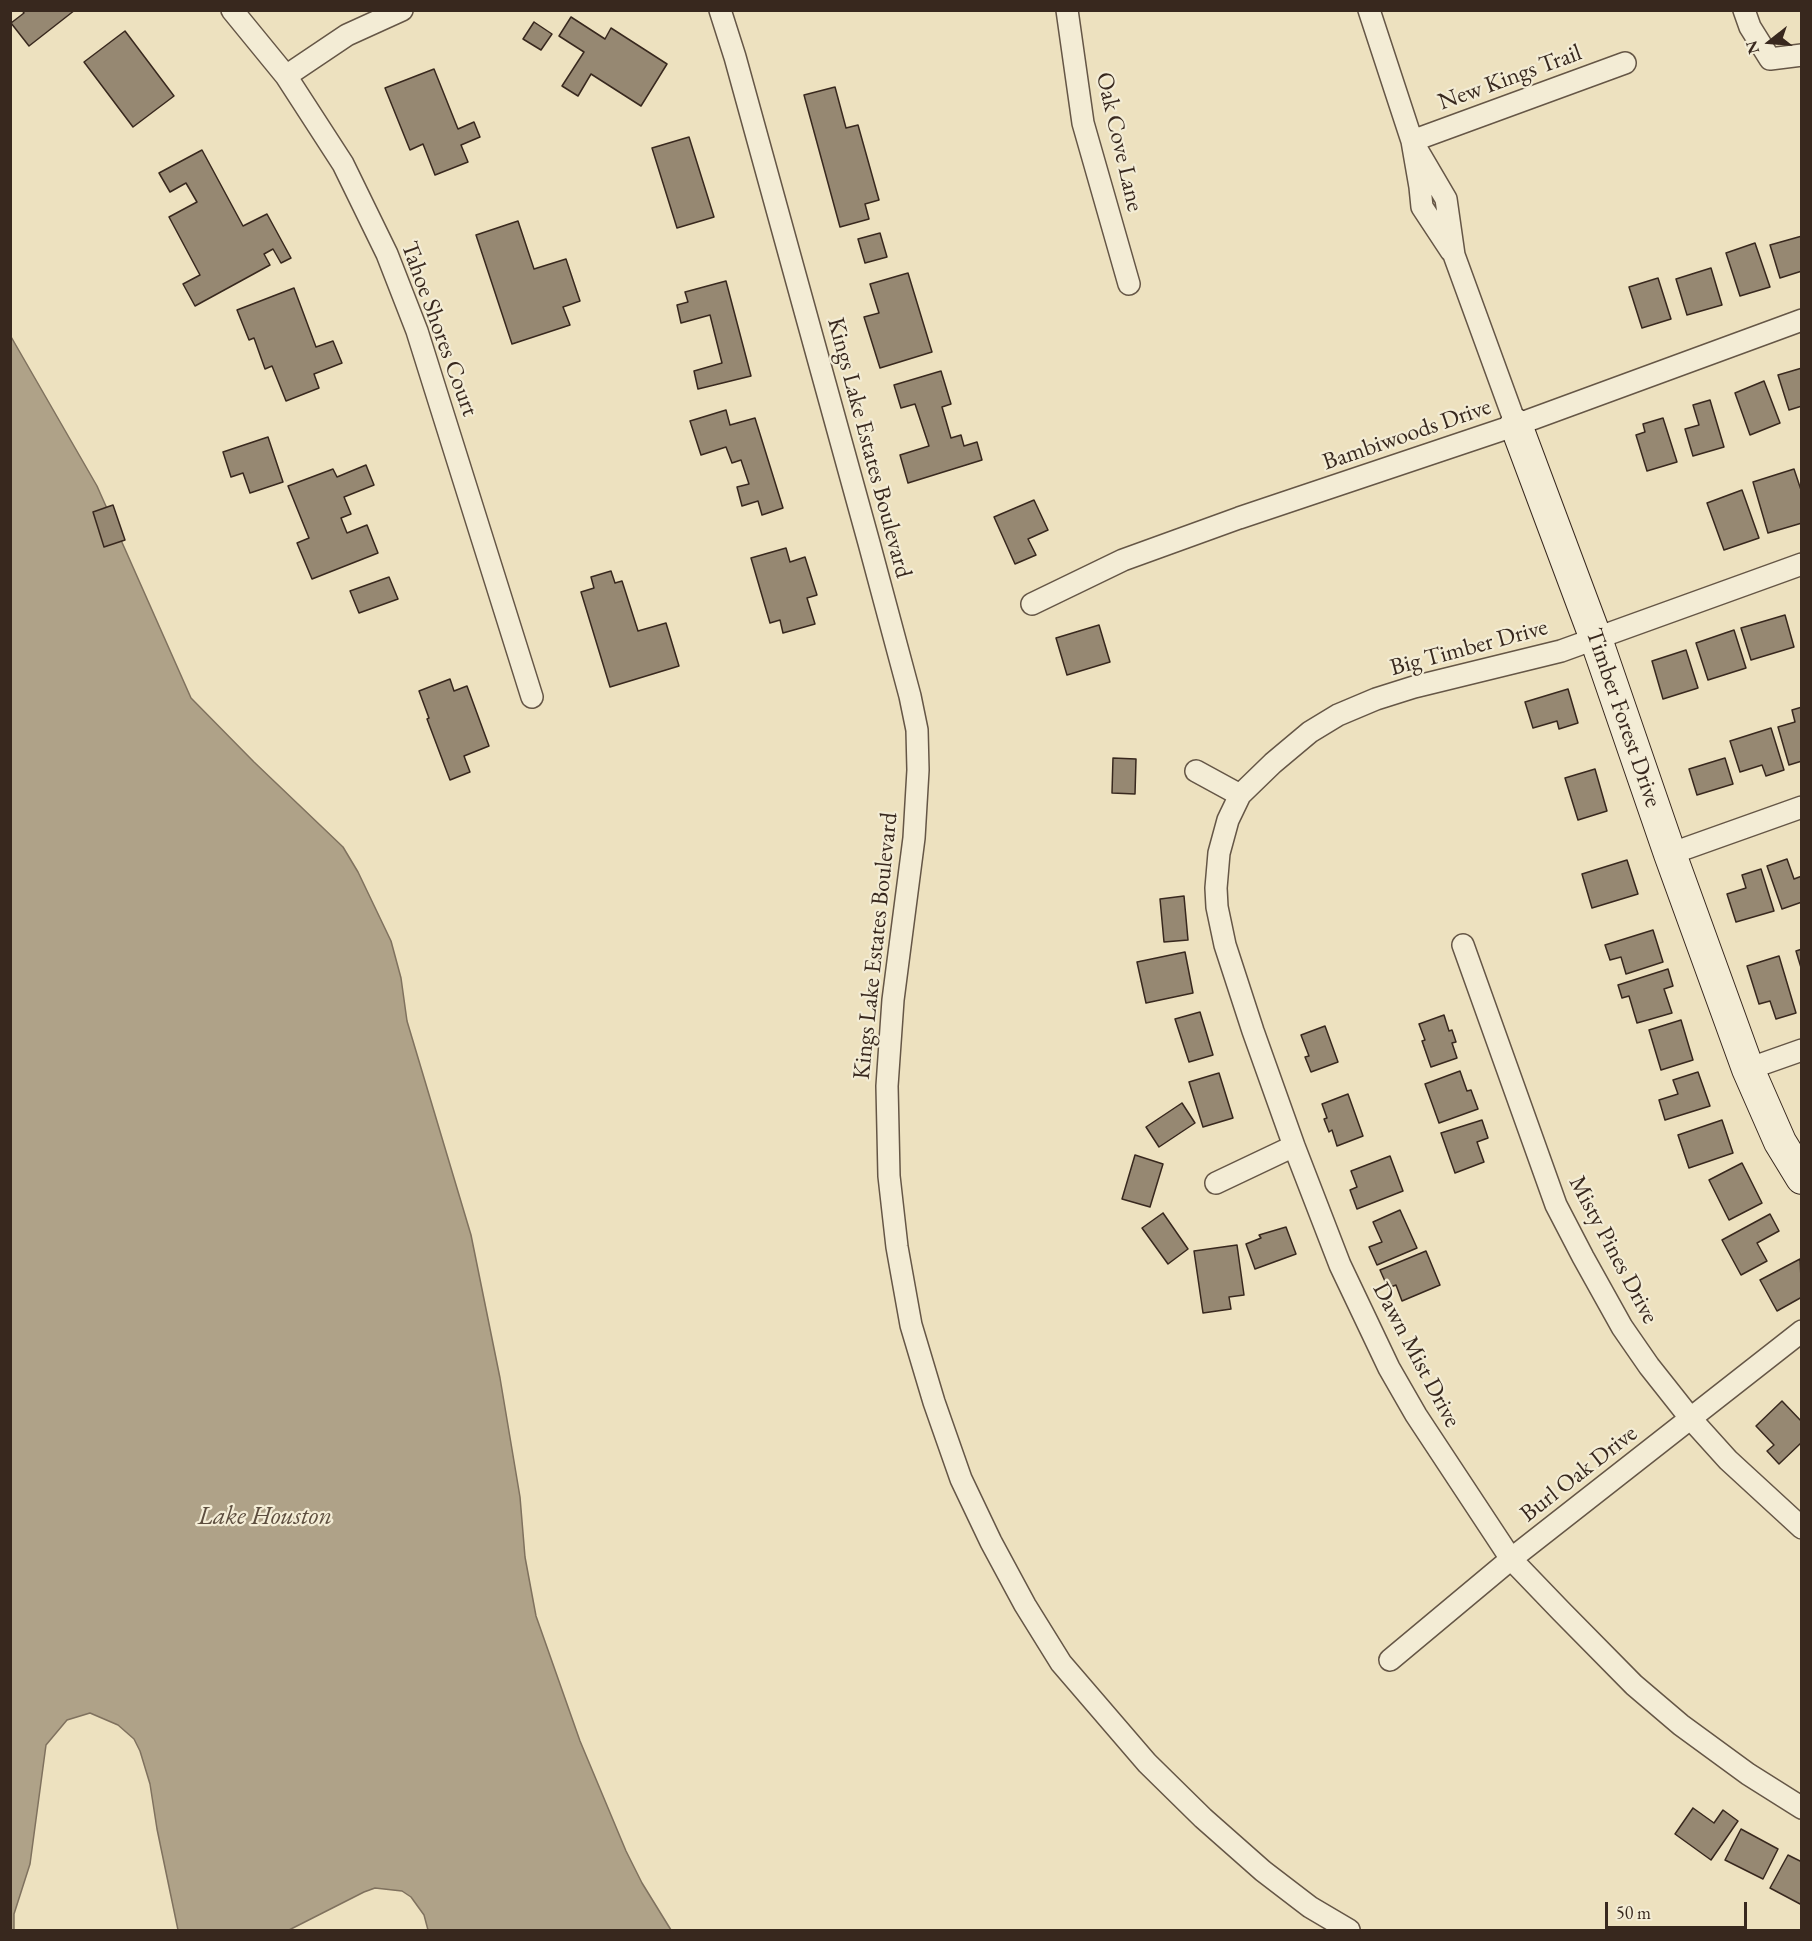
<!DOCTYPE html>
<html>
<head>
<meta charset="utf-8">
<style>
	body { margin:0 }
	#map { position:relative; width:1812px; height:1941px; overflow:hidden; background:#ede1bf; font-family:"EB Garamond",serif }
	canvas { display:block }
	.frame { position:absolute; inset:0; border:12px solid #38281e; pointer-events:none }
	.north { position:absolute; left:1740px; top:12px; width:60px; height:60px; -webkit-text-stroke:4px #f3ecd5; paint-order:stroke; rotate:253deg; font-size:16px; font-weight:700; line-height:24px; text-align:center; color:#38281e }
	.north::after { content:''; display:block; margin:auto; width:21px; height:27px; background:#38281e; clip-path:polygon(50% 0,100% 100%,50% 72%,0 100%) }
	.scale { position:absolute; left:1605px; top:1902px; width:142px; height:27px; box-sizing:border-box; border:3px solid #38281e; border-top:0; padding-left:8px; font-size:18px; line-height:21px; white-space:nowrap; color:#38281e; -webkit-text-stroke:4px #f3ecd5; paint-order:stroke }
</style>
</head>
<body>
<div id="map">
<canvas width="1812" height="1941"></canvas>
<div class="frame"></div>
<div class="north">N</div>
<div class="scale">50 m</div>
</div>
<script>
const g = document.querySelector('canvas').getContext('2d');
g.lineJoin = 'round';
function paint(path, color) {
  g.fillStyle = color;
  g.fill(path, 'evenodd');
}
function toPath(rows) {
  const path = new Path2D();
  for (const r of rows) {
    path.moveTo(r[0], r[1]);
    for (let i = 2; i < r.length; i += 2) path.lineTo(r[i], r[i + 1]);
  }
  return path;
}
function trace(path, color, width, dash) {
  g.strokeStyle = color;
  g.lineWidth = width;
  g.lineCap = dash ? 'butt' : 'round';
  g.setLineDash(dash || []);
  g.stroke(path);
}
function drawText(font, color, halo, rows, align = 'center') {
  g.font = font + ' "EB Garamond",serif';
  g.lineWidth = 4.5;
  g.setLineDash([]);
  g.textBaseline = 'middle';
  g.strokeStyle = halo;
  g.fillStyle = color;
  for (const [text, x, y, turn = 0] of rows) {
    g.save();
    g.translate(x, y);
    g.rotate((+turn || 0) * Math.PI / 180);
    g.textAlign = isNaN(turn) ? turn : align;
    if (halo) g.strokeText(text, 0, 0);
    g.fillText(text, 0, 0);
    g.restore();
  }
}
const water = toPath([
	[10,335,97,486,191,698,254,762,343,847,358,872,391,941,401,978,407,1021,471,1235,500,1378,520,1497,525,1557,536,1616,580,1741,626,1851,642,1883,671,1930,428,1930,424,1915,411,1897,402,1891,375,1888,364,1892,289,1930,178,1930,157,1829,150,1784,140,1751,134,1739,118,1725,90,1713,67,1720,46,1745,30,1864,14,1914,14,1930,11,1930,10,335]
]);
paint(water, '#afa288');
trace(water, '#7f715e', 1.5);
const building = toPath([
	[22,10,75,10,29,46,11,23,24,13,22,10],
	[571,17,605,39,611,28,667,64,641,106,591,74,578,96,562,86,584,52,559,36,571,17],
	[534,22,552,34,541,50,523,39,534,22],
	[125,31,174,96,133,127,84,62,125,31],
	[434,69,458,129,474,122,480,137,461,145,468,162,435,175,423,144,410,150,385,88,434,69],
	[835,87,846,128,858,125,879,200,865,204,869,219,840,227,804,95,835,87],
	[689,137,714,217,677,228,652,148,689,137],
	[202,150,243,226,267,214,291,258,281,263,273,249,264,254,270,265,195,306,183,284,200,275,169,217,197,202,186,183,170,192,159,173,202,150],
	[518,221,534,269,566,259,580,301,563,307,570,325,512,344,476,235,518,221],
	[880,233,887,257,865,263,858,239,880,233],
	[1802,236,1802,271,1780,278,1770,245,1802,236],
	[1755,243,1770,287,1740,296,1726,253,1755,243],
	[1711,268,1722,305,1687,315,1676,279,1711,268],
	[908,273,932,352,880,368,864,317,879,313,870,284,908,273],
	[1658,278,1671,319,1642,328,1629,287,1658,278],
	[726,281,751,376,698,389,694,371,722,363,710,315,681,323,677,305,688,302,685,292,726,281],
	[294,288,316,347,333,341,342,363,314,374,319,388,286,401,272,366,265,369,254,338,249,340,237,310,294,288],
	[1802,368,1802,406,1789,410,1778,375,1802,368],
	[941,371,951,404,942,407,951,438,961,435,964,446,977,442,982,460,908,483,900,455,929,446,915,404,901,408,894,385,941,371],
	[1764,381,1780,423,1750,435,1735,393,1764,381],
	[1710,400,1724,447,1693,456,1685,429,1699,425,1693,405,1710,400],
	[726,410,730,425,755,418,783,508,762,515,758,501,742,506,737,487,749,484,741,460,732,463,726,447,701,455,690,421,726,410],
	[1663,418,1677,462,1647,471,1636,435,1645,432,1643,424,1663,418],
	[268,437,283,482,250,493,243,473,231,477,223,452,268,437],
	[366,465,374,485,344,497,351,514,341,518,347,533,367,525,378,553,312,579,297,543,309,538,288,486,333,469,337,477,366,465],
	[1794,469,1802,493,1802,523,1768,533,1753,482,1794,469],
	[1742,490,1759,538,1724,550,1707,503,1742,490],
	[1034,500,1048,530,1028,539,1036,555,1015,564,994,517,1034,500],
	[113,505,125,540,104,547,93,512,113,505],
	[786,548,790,562,805,557,817,595,807,598,815,624,783,633,780,620,770,623,751,558,786,548],
	[611,571,615,583,622,581,638,631,666,623,679,666,610,687,581,592,594,588,591,577,611,571],
	[389,577,398,599,359,613,350,591,389,577],
	[1785,615,1794,647,1751,660,1741,628,1785,615],
	[1099,625,1110,662,1067,675,1056,638,1099,625],
	[1734,630,1746,668,1708,680,1696,643,1734,630],
	[1686,650,1698,688,1663,699,1652,661,1686,650],
	[450,679,454,691,467,686,489,746,464,756,470,772,450,780,427,719,429,718,419,691,450,679],
	[1568,689,1578,723,1559,729,1557,721,1533,728,1525,702,1568,689],
	[1802,707,1802,761,1789,765,1778,727,1795,722,1792,710,1802,707],
	[1771,728,1784,770,1766,776,1762,765,1740,772,1730,741,1771,728],
	[1113,758,1136,759,1135,794,1112,793,1113,758],
	[1725,758,1733,784,1697,795,1689,769,1725,758],
	[1595,769,1607,811,1578,820,1565,778,1595,769],
	[1787,859,1794,879,1802,876,1802,902,1782,909,1767,866,1787,859],
	[1627,860,1638,894,1592,908,1582,874,1627,860],
	[1761,869,1774,911,1736,922,1727,894,1746,888,1742,875,1761,869],
	[1184,896,1188,940,1164,942,1160,899,1184,896],
	[1653,930,1663,962,1626,974,1621,957,1610,960,1605,945,1653,930],
	[1802,949,1802,971,1796,951,1802,949],
	[1185,952,1193,993,1146,1003,1137,962,1185,952],
	[1779,956,1796,1013,1776,1019,1770,1001,1759,1004,1747,966,1779,956],
	[1668,969,1673,986,1664,989,1672,1013,1637,1023,1629,996,1622,998,1618,985,1668,969],
	[1200,1012,1213,1055,1189,1062,1175,1019,1200,1012],
	[1444,1015,1449,1031,1452,1030,1456,1042,1452,1043,1457,1058,1431,1067,1422,1041,1425,1040,1419,1024,1444,1015],
	[1681,1020,1693,1060,1661,1070,1649,1030,1681,1020],
	[1325,1026,1338,1062,1311,1072,1305,1057,1309,1056,1301,1035,1325,1026],
	[1460,1071,1467,1091,1471,1090,1478,1109,1439,1123,1425,1084,1460,1071],
	[1698,1072,1710,1106,1665,1120,1659,1100,1678,1094,1673,1080,1698,1072],
	[1219,1073,1233,1118,1203,1127,1189,1082,1219,1073],
	[1348,1094,1363,1136,1337,1146,1332,1130,1329,1132,1324,1119,1327,1118,1322,1104,1348,1094],
	[1182,1103,1195,1123,1159,1147,1146,1127,1182,1103],
	[1482,1120,1488,1138,1477,1142,1484,1162,1455,1173,1441,1133,1482,1120],
	[1722,1120,1733,1153,1689,1168,1678,1135,1722,1120],
	[1135,1155,1163,1164,1150,1207,1122,1199,1135,1155],
	[1390,1156,1403,1191,1357,1209,1350,1190,1357,1187,1351,1171,1390,1156],
	[1742,1163,1762,1203,1729,1220,1709,1180,1742,1163],
	[1400,1210,1417,1248,1377,1265,1369,1247,1382,1242,1373,1222,1400,1210],
	[1163,1213,1188,1249,1168,1264,1142,1228,1163,1213],
	[1770,1214,1779,1231,1757,1243,1767,1261,1741,1275,1722,1240,1770,1214],
	[1286,1227,1296,1254,1255,1269,1246,1244,1261,1238,1259,1235,1286,1227],
	[1237,1245,1244,1295,1229,1297,1231,1309,1203,1313,1194,1251,1237,1245],
	[1426,1251,1440,1285,1402,1301,1396,1285,1388,1288,1380,1270,1426,1251],
	[1800,1259,1802,1297,1777,1311,1760,1280,1800,1259],
	[1782,1401,1802,1422,1802,1442,1779,1464,1767,1451,1774,1445,1756,1426,1782,1401],
	[1693,1808,1714,1823,1723,1810,1738,1821,1711,1860,1675,1834,1693,1808],
	[1741,1829,1778,1849,1763,1879,1725,1860,1741,1829],
	[1788,1855,1802,1862,1802,1905,1770,1888,1788,1855]
]);
paint(building, '#968872');
trace(building, '#38281e', 1.5);
const street = toPath([
	[232,10,286,76,343,164,387,254,417,331,532,697],
	[720,10,735,57,869,543,910,696,917,730,918,770,914,838,893,1000,887,1086,889,1176,897,1247,911,1325,934,1402,961,1479,991,1542,1025,1605,1061,1663,1147,1763,1203,1818,1263,1871,1310,1907,1349,1930],
	[1067,10,1083,123,1129,284],
	[1369,10,1412,141,1420,187,1422,207,1451,251],
	[1744,10,1750,27,1770,59,1802,55],
	[286,76,347,35,402,10],
	[1412,141,1446,199,1454,255,1516,425],
	[1412,141,1625,63],
	[1802,564,1561,651,1414,687,1376,699,1338,715,1310,732,1273,763,1240,795,1228,820,1219,853,1216,888,1217,907,1225,945,1253,1031,1294,1146,1340,1265,1389,1368,1416,1415,1511,1559,1561,1611,1634,1685,1681,1725,1748,1774,1802,1808],
	[1032,604,1123,560,1239,518,1516,425,1802,320],
	[1196,771,1240,795],
	[1670,854,1802,807],
	[1463,945,1556,1205,1583,1257,1622,1327,1649,1366,1691,1419,1728,1460,1802,1528],
	[1748,1069,1802,1050],
	[1216,1183,1294,1146],
	[1390,1660,1511,1559,1802,1331]
]);
const secondary = toPath([
	[1516,425,1596,639,1670,854,1748,1069,1780,1142,1802,1178]
]);
trace(street, '#655646', 24);
trace(secondary, '#38281e', 34);
trace(street, '#f3ecd5', 21);
trace(secondary, '#f3ecd5', 32);
drawText('24px', '#38281e', '#f3ecd5', [
	["New Kings Trail",1510,78,-20],
	["Oak Cove Lane",1119,142,77],
	["Tahoe Shores Court",439,329,70],
	["Bambiwoods Drive",1407,435,-19],
	["Kings Lake Estates Boulevard",869,448,75],
	["Big Timber Drive",1469,648,-15],
	["Timber Forest Drive",1623,718,71],
	["Kings Lake Estates Boulevard",876,946,-84],
	["Misty Pines Drive",1613,1250,62],
	["Dawn Mist Drive",1416,1355,62],
	["Burl Oak Drive",1579,1474,-38]
]);
drawText('italic 26px', '#5c4d3e', '#f3ecd5', [
	["Lake Houston",265,1517]
]);
</script>
</body>
</html>
